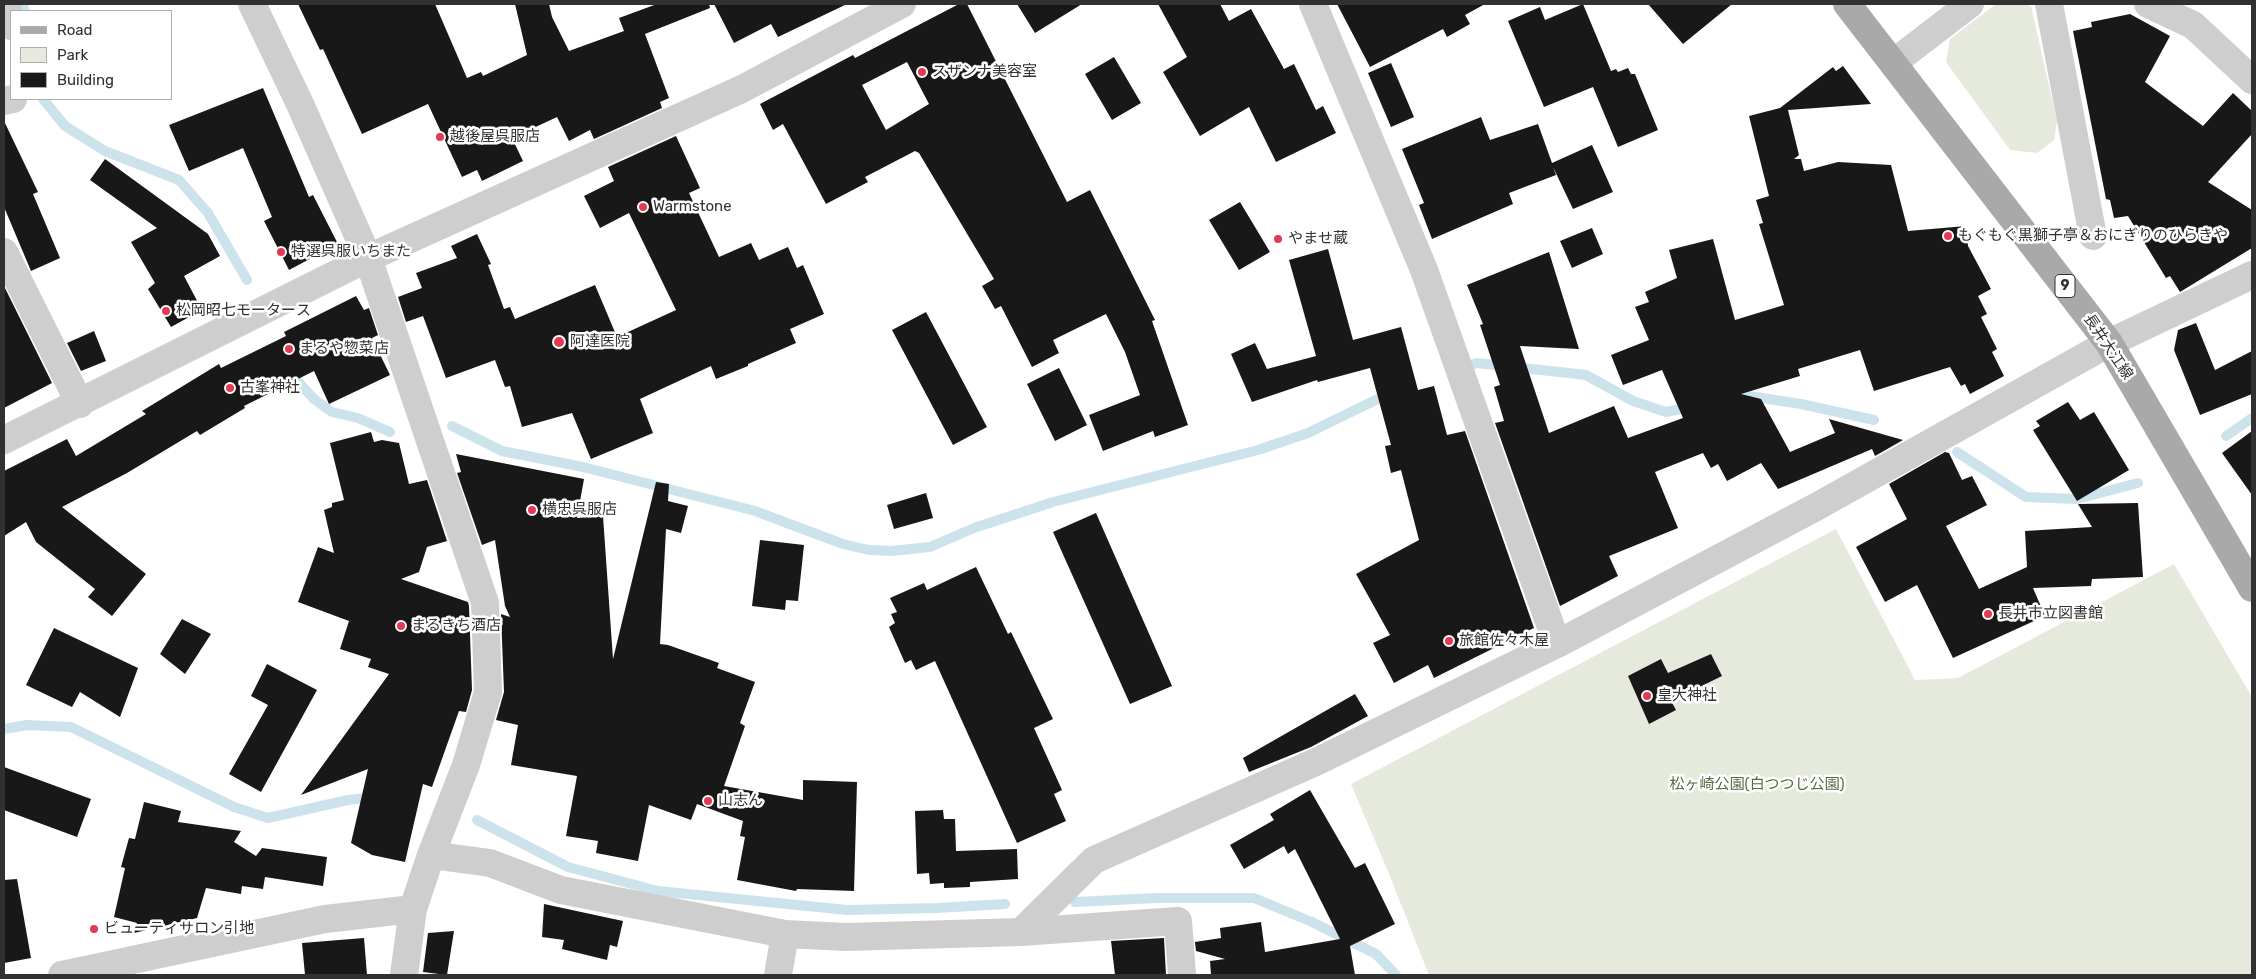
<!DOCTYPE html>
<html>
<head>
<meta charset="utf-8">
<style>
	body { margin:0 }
	#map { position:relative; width:2256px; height:979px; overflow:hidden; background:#fff; font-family:Rubik,sans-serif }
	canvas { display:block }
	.frame { position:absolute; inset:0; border:5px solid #313131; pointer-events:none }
	.legend { position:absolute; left:10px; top:10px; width:162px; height:90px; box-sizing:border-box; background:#fff; border:1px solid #adadad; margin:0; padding:6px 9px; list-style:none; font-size:15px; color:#313131 }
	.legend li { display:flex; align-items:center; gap:10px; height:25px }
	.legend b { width:25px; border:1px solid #adadad }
</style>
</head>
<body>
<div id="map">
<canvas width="2256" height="979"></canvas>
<div class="frame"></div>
<ul class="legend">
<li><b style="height:6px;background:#a9a9a9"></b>Road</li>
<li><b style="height:14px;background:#e5eadd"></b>Park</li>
<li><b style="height:14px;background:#181818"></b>Building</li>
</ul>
</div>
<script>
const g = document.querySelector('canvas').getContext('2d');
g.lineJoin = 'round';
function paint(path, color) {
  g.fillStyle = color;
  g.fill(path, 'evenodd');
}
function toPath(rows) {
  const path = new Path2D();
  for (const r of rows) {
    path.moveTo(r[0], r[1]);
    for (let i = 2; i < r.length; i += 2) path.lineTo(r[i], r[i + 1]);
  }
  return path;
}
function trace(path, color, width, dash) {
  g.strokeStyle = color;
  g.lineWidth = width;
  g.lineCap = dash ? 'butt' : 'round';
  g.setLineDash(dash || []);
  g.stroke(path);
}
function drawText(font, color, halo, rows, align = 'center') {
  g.font = font + ' Rubik,"Noto Sans JP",sans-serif';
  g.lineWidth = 5;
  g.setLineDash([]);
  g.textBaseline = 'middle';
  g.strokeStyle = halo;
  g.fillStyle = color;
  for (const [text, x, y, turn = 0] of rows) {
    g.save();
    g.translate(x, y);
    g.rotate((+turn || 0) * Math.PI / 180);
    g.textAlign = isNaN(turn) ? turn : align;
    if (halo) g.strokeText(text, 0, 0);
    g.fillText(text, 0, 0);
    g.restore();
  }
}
paint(toPath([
	[1996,4,2023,4,2031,6,2057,121,2054,140,2037,153,2010,150,1946,62,1950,39],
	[1836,529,1915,680,1958,678,2174,564,2252,697,2252,975,1429,975,1387,869,1351,784]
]), '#e5eadd');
trace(toPath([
	[23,4,24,11],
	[43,99,65,126,105,151,179,180,208,213,247,280],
	[1466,367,1477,363,1586,375,1633,401,1666,412,1692,407],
	[289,370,298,382,315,400,332,412,358,418,390,432],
	[1741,398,1749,396,1801,404,1874,420],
	[452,426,502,451,583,467,755,511,843,544,869,550,891,551,930,547,974,528,1053,502,1258,450,1308,433,1390,393],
	[2226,436,2252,418],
	[1957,452,2026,497,2077,499,2138,483],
	[4,729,27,725,71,727,234,807,268,818,348,800,375,797],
	[477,820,568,867,658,891,847,910,937,908,1005,904],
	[1075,902,1157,898,1254,898,1312,922,1376,954,1396,975]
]), '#cde3ec', 10);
paint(toPath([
	[298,4,435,4,467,78,481,72,483,76,527,55,515,4,549,4,552,17,569,51,624,31,619,18,657,4,709,4,710,8,645,34,669,98,660,102,662,108,594,139,590,130,569,141,557,117,512,138,523,161,482,181,477,170,462,177,428,104,362,134,323,49,320,50],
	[714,4,847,4,778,37,771,24,734,43],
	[959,4,967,4,1067,202,1090,190,1155,320,1152,321,1188,425,1155,437,1153,431,1103,451,1089,415,1140,395,1125,352,1106,314,1053,340,1059,353,1032,367,1001,306,995,309,982,286,994,279,919,153,915,151,865,177,868,182,826,204,783,124,773,130,760,104,853,55,855,58],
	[907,62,929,104,886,130,862,85],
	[1017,4,1082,4,1035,33],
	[1158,4,1220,4,1229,21,1251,9,1284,69,1294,64,1316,110,1323,106,1336,133,1276,162,1249,107,1200,136,1163,72,1187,57],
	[1337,4,1485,4,1465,15,1470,24,1447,37,1443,29,1370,67],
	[1583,4,1611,71,1616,69,1618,72,1628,68,1631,74,1635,74,1658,130,1618,147,1593,87,1544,107,1508,21,1540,7,1545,20],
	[1648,4,1732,4,1683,44],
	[2130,14,2170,36,2145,82,2203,126,2233,93,2252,111,2252,134,2208,182,2252,210,2252,248,2180,292,2170,276,2166,278,2128,216,2114,218,2110,200,2106,199,2073,31,2092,27,2091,22],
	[1114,57,1141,103,1112,120,1085,74],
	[1391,63,1414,117,1391,127,1368,73],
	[1843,66,1871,104,1788,110,1799,155,1794,159,1801,159,1804,171,1838,162,1891,165,1908,231,1966,226,1968,246,1991,289,1978,296,1987,314,1981,317,1997,349,1992,352,2004,376,1970,394,1965,384,1961,386,1950,367,1874,391,1860,350,1798,369,1800,376,1741,394,1761,399,1790,452,1835,433,1829,419,1903,440,1875,456,1872,449,1778,489,1761,463,1727,481,1718,464,1711,468,1703,453,1655,472,1678,528,1609,556,1618,576,1560,606,1495,423,1504,421,1494,387,1500,385,1480,325,1483,324,1467,285,1549,252,1579,349,1520,346,1549,433,1614,406,1628,438,1683,418,1662,370,1623,385,1611,355,1649,340,1635,307,1649,302,1645,292,1677,278,1669,250,1713,239,1735,320,1784,305,1759,224,1763,223,1756,200,1769,196,1749,116,1780,108,1833,67,1836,71],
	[263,88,309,197,313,195,338,244,289,270,264,221,272,217,243,148,189,171,169,125],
	[1481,117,1490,140,1538,124,1552,163,1592,145,1613,192,1573,209,1553,167,1556,175,1509,193,1513,204,1432,239,1419,205,1424,203,1402,149],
	[4,121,38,192,33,194,60,258,31,271,4,207],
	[676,136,700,188,689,193,719,257,751,243,759,260,788,247,797,268,803,265,824,314,790,329,796,343,748,364,748,366,716,379,711,366,640,399,653,433,591,459,572,413,522,427,510,386,505,387,495,360,446,378,423,316,406,322,398,297,422,288,416,273,457,258,451,246,477,234,491,264,488,265,504,309,510,307,515,319,595,285,617,337,676,310,629,213,600,228,584,196,614,181,608,167],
	[105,159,208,234,220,256,184,276,202,310,171,327,148,289,155,283,131,242,157,228,90,180],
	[1240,202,1270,252,1239,270,1209,220],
	[1592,228,1603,254,1572,268,1560,241],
	[1328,249,1353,340,1401,327,1418,390,1434,386,1447,435,1465,431,1534,628,1434,678,1428,665,1394,683,1373,643,1390,635,1356,574,1419,540,1401,470,1391,473,1385,446,1391,445,1370,368,1318,382,1317,380,1252,402,1231,354,1255,343,1267,369,1316,356,1289,260],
	[4,286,52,383,4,408],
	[356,296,364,310,369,308,378,335,372,338,390,375,329,404,314,371,244,406,245,408,200,435,197,431,127,473,62,507,146,574,112,616,88,597,95,589,36,542,26,522,4,536,4,471,67,439,76,456,146,414,142,411,219,364,221,368,286,336,284,332],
	[926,312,987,427,953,445,892,330],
	[2196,323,2215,370,2252,351,2252,394,2200,415,2174,350,2178,330],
	[94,331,106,361,81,371,67,343],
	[1059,368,1087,425,1055,441,1027,384],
	[2068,402,2080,420,2094,412,2129,470,2077,501,2033,430,2040,426,2036,421],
	[2252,431,2252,495,2222,453],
	[371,432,374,442,382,440,399,443,409,484,427,480,447,541,427,547,419,572,401,579,468,602,469,606,472,690,466,712,459,711,432,787,423,784,405,862,372,855,351,843,368,769,301,795,389,674,368,667,371,659,340,649,349,621,298,602,318,547,334,553,324,510,332,507,332,503,344,500,330,443],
	[1945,452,1949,453,1962,480,1972,476,1987,505,1946,526,1979,589,2027,567,2025,531,2092,527,2078,504,2138,503,2143,577,2092,579,2091,586,2033,588,2045,616,1953,658,1917,585,1885,602,1856,547,1907,519,1889,484],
	[456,454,584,479,577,518,603,516,613,659,656,482,669,484,668,501,688,506,681,533,666,529,660,644,668,645,719,663,717,668,755,682,740,723,745,726,724,786,803,800,803,780,857,782,854,891,797,889,796,891,737,880,745,837,740,836,743,821,697,804,691,820,649,805,638,861,596,853,598,841,566,836,577,776,511,765,518,725,496,720,504,692,501,614,510,617,505,606,495,540,482,545,457,473,461,472],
	[926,493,933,518,894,529,887,505],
	[1096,513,1172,686,1130,704,1053,532],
	[760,540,804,545,798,601,786,600,785,610,752,606],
	[976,567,1008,634,1011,632,1053,719,1034,728,1062,790,1054,794,1066,821,1017,843,935,661,916,670,911,660,905,663,889,627,895,623,891,614,897,612,890,598,924,583,927,590],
	[182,619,211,634,185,674,160,654],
	[54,628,138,668,120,717,80,692,72,707,26,685],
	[1711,654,1722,676,1671,701,1676,710,1649,724,1628,676,1661,659,1668,673],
	[267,664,317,690,261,792,229,774,268,705,251,696],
	[1355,694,1368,716,1311,747,1249,772,1243,758],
	[4,767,91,799,77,837,4,810],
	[1310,790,1355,868,1365,863,1395,924,1350,946,1355,975,1211,975,1210,961,1225,959,1196,951,1195,942,1221,938,1220,928,1261,922,1265,952,1340,939,1295,849,1288,854,1284,846,1244,869,1230,845,1274,820,1270,814],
	[144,802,181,811,178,822,241,831,234,842,256,856,262,848,327,857,323,886,265,877,263,889,242,886,241,894,206,888,197,918,134,933,137,923,114,917,125,868,121,867,129,838,135,839],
	[943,810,944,819,955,819,956,851,1017,849,1018,879,970,882,970,887,944,888,944,883,930,884,929,873,917,874,915,811],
	[17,879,31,958,4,963,4,880],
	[544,904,623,921,617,947,610,945,607,960,562,949,564,940,542,937],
	[454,931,447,975,423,972,428,933],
	[364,938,367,975,305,975,302,943],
	[1164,938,1166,975,1115,975,1111,941]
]), '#181818');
trace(toPath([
	[7,4,11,26],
	[252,4,300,104,368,258,485,603,488,692,466,765,431,855,413,909,404,975],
	[1313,4,1424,270,1557,644],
	[2049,4,2093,236],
	[2148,4,2193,25,2252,80],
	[1893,63,1970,4],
	[4,101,13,99],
	[4,252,80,404],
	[4,440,368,258,742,89,902,4],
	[431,855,490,863,561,890,785,934,846,937,1021,932,1094,860,1318,761,1557,644,1816,507,2109,343,2252,275],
	[1021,932,1178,921,1182,975],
	[62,975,325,919,413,909],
	[778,975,785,934]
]), '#cecece', 28);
trace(toPath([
	[1847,4,2109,343,2252,588]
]), '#a9a9a9', 28);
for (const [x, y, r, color] of [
	[922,72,5,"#e13a54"],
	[440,137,5,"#e13a54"],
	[643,207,5,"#e13a54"],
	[1948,236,5,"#e13a54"],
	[1278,239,5,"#e13a54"],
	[281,252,5,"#e13a54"],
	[166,311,5,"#e13a54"],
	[559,342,6,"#e13a54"],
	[289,349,5,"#e13a54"],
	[230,388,5,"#e13a54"],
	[532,510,5,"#e13a54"],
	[1988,614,5,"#e13a54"],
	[401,626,5,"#e13a54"],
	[1449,641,5,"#e13a54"],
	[1647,696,5,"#e13a54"],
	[708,801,5,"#e13a54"],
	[94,929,5,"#e13a54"]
]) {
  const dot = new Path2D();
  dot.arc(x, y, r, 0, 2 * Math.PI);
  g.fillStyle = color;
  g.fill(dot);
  trace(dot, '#fff', 2);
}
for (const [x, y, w] of [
	[2065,286,20]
]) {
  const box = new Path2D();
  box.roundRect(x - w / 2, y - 11.5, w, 23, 4);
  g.fillStyle = '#fff';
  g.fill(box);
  trace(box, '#313131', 1);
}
drawText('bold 14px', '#313131', null, [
	["9",2065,286]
]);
drawText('15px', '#313131', '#fff', [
	["スザンナ美容室",932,72],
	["越後屋呉服店",450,137],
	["Warmstone",653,207],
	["もぐもぐ黒獅子亭＆おにぎりのひらきや",1958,236],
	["やませ蔵",1288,239],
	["特選呉服いちまた",291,252],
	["松岡昭七モータース",176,311],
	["阿達医院",570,342],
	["まるや惣菜店",299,349],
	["古峯神社",240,388],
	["横忠呉服店",542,510],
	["長井市立図書館",1998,614],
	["まるきち酒店",411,626],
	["旅館佐々木屋",1459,641],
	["皇大神社",1657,696],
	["山志ん",718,801],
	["ビューティサロン引地",104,929]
], 'left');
drawText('15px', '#313131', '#fff', [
	["長井大江線",2108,347,56]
]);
drawText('15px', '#586c3f', '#fff', [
	["松ヶ崎公園(白つつじ公園)",1757,785]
]);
</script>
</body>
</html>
